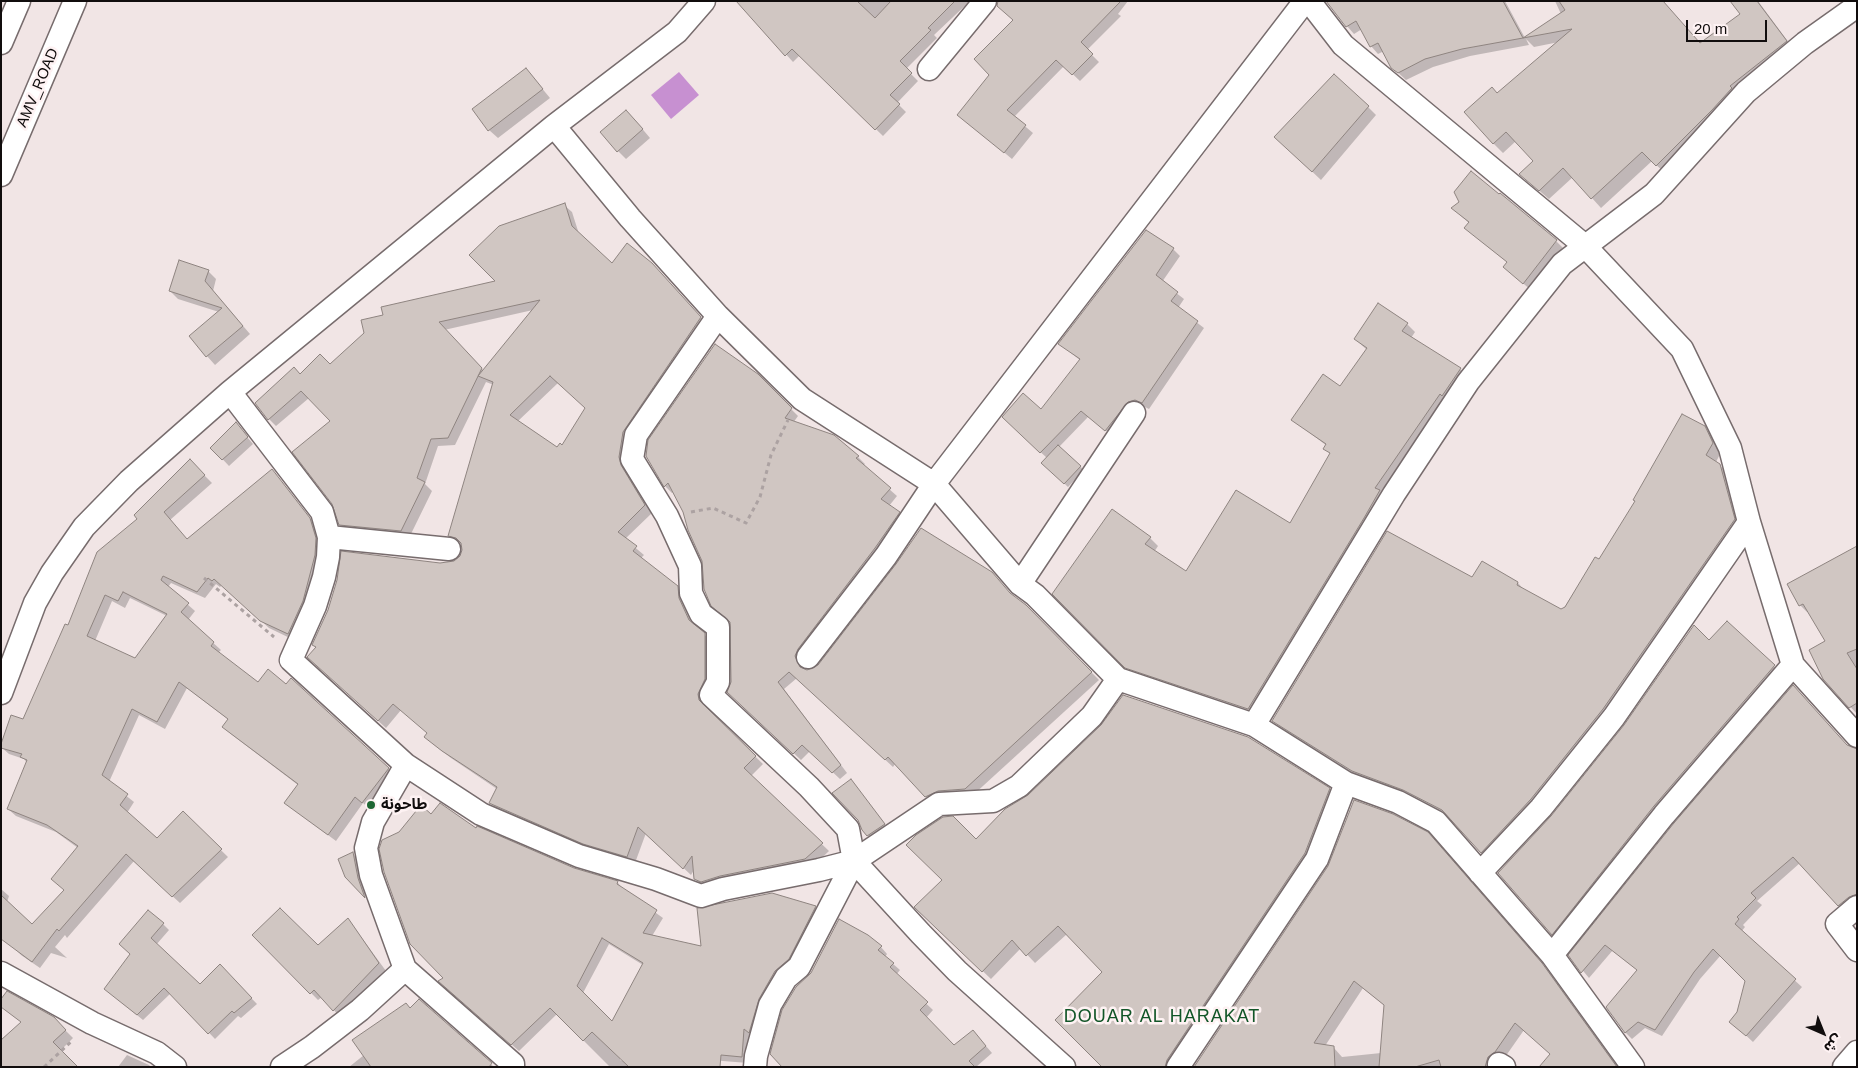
<!DOCTYPE html>
<html>
<head>
<meta charset="utf-8">
<style>
	body { margin:0 }
	#map { position:relative; width:1858px; height:1068px; overflow:hidden; background:#f1e5e5; font-family:Arial,"Noto Sans Arabic",sans-serif }
	canvas { display:block }
	.frame { position:absolute; inset:0; border:2px solid #110d0d; pointer-events:none }
	.north { position:absolute; left:1798px; top:1008px; width:50px; height:50px; -webkit-text-stroke:4px #fef2f3; paint-order:stroke; rotate:136deg; font-size:14px; font-weight:700; line-height:20px; text-align:center; color:#110d0d }
	.north::after { content:''; display:block; margin:auto; width:18px; height:22px; background:#110d0d; clip-path:polygon(50% 0,100% 100%,50% 72%,0 100%) }
	.scale { position:absolute; left:1686px; top:20px; width:81px; height:22px; box-sizing:border-box; border:2px solid #110d0d; border-top:0; padding-left:6px; font-size:15px; line-height:18px; white-space:nowrap; color:#110d0d; -webkit-text-stroke:4px #fef2f3; paint-order:stroke }
</style>
</head>
<body>
<div id="map">
<canvas width="1858" height="1068"></canvas>
<div class="frame"></div>
<div class="north">ش</div>
<div class="scale">20 m</div>
</div>
<script>
const g = document.querySelector('canvas').getContext('2d');
g.lineJoin = 'round';
function paint(path, color) {
  g.fillStyle = color;
  g.fill(path, 'evenodd');
}
function toPath(rows) {
  const path = new Path2D();
  for (const r of rows) {
    path.moveTo(r[0], r[1]);
    for (let i = 2; i < r.length; i += 2) path.lineTo(r[i], r[i + 1]);
  }
  return path;
}
function trace(path, color, width, dash) {
  g.strokeStyle = color;
  g.lineWidth = width;
  g.lineCap = dash ? 'butt' : 'round';
  g.setLineDash(dash || []);
  g.stroke(path);
}
function drawText(font, color, halo, rows, align = 'center') {
  g.font = font + ' Arial,"Noto Sans Arabic",sans-serif';
  g.lineWidth = 5;
  g.setLineDash([]);
  g.textBaseline = 'middle';
  g.strokeStyle = halo;
  g.fillStyle = color;
  for (const [text, x, y, turn = 0] of rows) {
    g.save();
    g.translate(x, y);
    g.rotate((+turn || 0) * Math.PI / 180);
    g.textAlign = isNaN(turn) ? turn : align;
    if (halo) g.strokeText(text, 0, 0);
    g.fillText(text, 0, 0);
    g.restore();
  }
}
paint(toPath([
	[679,72,699,95,671,119,651,95]
]), '#c790d1');
paint(toPath([
	[745,1,970,1,934,35,937,38,906,69,918,81,897,103,906,112,883,136,800,55,793,62,741,5],
	[1040,1,1128,1,1118,14,1121,16,1087,50,1099,62,1080,81,1064,66,1014,117,1033,133,1012,159,959,115,991,75,1014,21],
	[1329,1,1505,1,1525,38,1561,14,1555,1,1661,1,1700,44,1741,14,1732,1,1758,1,1795,51,1666,174,1652,161,1601,208,1573,177,1549,199,1521,175,1535,161,1516,141,1503,153,1493,143,1497,95,1559,42,1534,47,1526,39,1529,45,1470,56,1433,67,1406,80,1392,67,1384,51,1378,54,1371,46,1362,29,1354,34,1347,26],
	[526,69,550,98,498,138,489,130],
	[1368,107,1376,115,1321,180,1284,145],
	[634,119,650,138,626,159,618,151],
	[1460,203,1556,241,1564,249,1532,291,1504,267,1508,263,1465,228,1469,223,1461,216],
	[564,205,572,212,579,234,612,265,660,272,708,325,626,465,628,474,652,513,625,539,644,555,641,558,685,595,686,607,696,627,712,642,706,709,763,764,751,776,829,851,812,867,703,887,695,879,694,870,691,875,646,833,635,863,592,851,498,810,490,803,497,789,451,758,433,744,428,733,401,710,386,728,317,665,316,648,313,645,440,564,454,562,460,558,463,550,462,544,457,543,449,535,494,385,486,382,455,445,438,446,425,484,432,491,409,538,348,532,340,524,331,421,309,398,276,426,269,419,300,375,330,366,384,316,497,282],
	[533,310,484,371,444,330],
	[558,383,586,408,562,446,558,449,517,422],
	[1173,249,1180,256,1162,282,1184,299,1178,308,1204,328,1149,409,1143,406,1136,407,1113,436,1088,417,1059,447,1084,470,1068,487,1043,463,1047,458,1010,424,1041,411,1081,361,1060,344],
	[208,271,216,279,213,291,250,334,215,365,190,337,219,312,178,299,170,291],
	[1407,324,1415,332,1411,338,1460,369,1468,377,1257,717,1135,675,1054,593,1150,538,1158,546,1154,552,1186,573,1291,525,1331,454,1325,448,1327,446,1293,420,1340,388,1367,350,1355,339],
	[757,375,798,416,793,423,858,457,865,464,863,466,897,496,889,506,906,520,802,664,804,670,807,671,1013,596,1026,606,1099,680,972,796,933,804,895,764,893,767,797,678,784,689,847,773,840,779,810,751,801,760,736,699,732,682,731,622,674,491,672,493,665,486,647,456],
	[236,424,253,444,229,466,212,448],
	[1704,427,1713,437,1721,452,1716,462,1729,474,1743,529,1612,718,1490,861,1450,818,1413,798,1362,780,1282,729,1273,721,1473,579,1518,583,1525,591,1562,611,1595,559,1599,561],
	[190,461,212,483,170,520,188,541,272,470,317,527,323,547,296,641,269,628,222,585,220,587,216,584,205,598,171,583,168,587,195,611,188,620,221,650,218,653,258,683,388,768,396,776,370,809,363,803,336,841,285,803,298,785,231,734,223,727,229,720,187,688,165,729,139,715,109,782,134,802,127,813,157,839,183,813,228,857,180,903,134,861,67,938,65,935,55,947,67,958,51,953,40,968,21,955,1,934,1,889,9,896,7,902,32,925,66,891,78,848,56,832,16,816,8,809,27,763,24,759,9,754,1,747,24,720,68,627,139,519],
	[130,598,167,616,135,659,95,641,112,601,125,608],
	[1857,546,1857,714,1824,678,1827,642,1809,611,1807,612,1800,605],
	[1727,622,1781,673,1559,940,1552,934,1709,642],
	[1848,747,1857,749,1857,904,1845,912,1800,863,1757,901,1762,905,1743,925,1745,927,1741,932,1802,987,1753,1042,1738,1028,1739,1013,1746,980,1721,955,1700,979,1662,1036,1645,1028,1632,1039,1625,1032,1638,971,1613,950,1589,978,1570,955],
	[851,781,892,833,876,844,863,830],
	[1329,789,1337,798,1313,861,1176,1067,1103,1067,1104,972,1067,934,1035,963,1021,948,991,979,916,907,944,880,976,841],
	[432,816,476,830,574,869,618,883,624,890,663,918,652,936,702,948,815,907,822,914,748,1063,622,1053,620,1060,641,1067,610,1067,557,1014,519,1051,447,987],
	[609,944,643,965,612,1023,583,993],
	[1436,842,1550,973,1618,1067,1541,1067,1552,1054,1524,1030,1503,1060,1495,1067,1195,1067],
	[1363,988,1385,1006,1381,1053,1342,1057,1334,1048,1325,1046],
	[353,854,361,862,371,902,346,876],
	[348,919,386,971,341,1018,322,997,318,1000,254,935,318,947],
	[163,924,169,930,156,945,200,985,220,966,257,1004,241,1018,238,1016,215,1039,171,993,143,1020,105,989],
	[881,947,887,954,885,957,900,970,896,975,933,1010,926,1018,954,1047,979,1038,992,1053,976,1067,784,1067,771,1054],
	[419,1001,494,1067,349,1067,364,1055],
	[1,1006,53,1018,73,1038,60,1051],
	[127,1055,149,1065,151,1067,118,1067]
]), '#0003');
const building = toPath([
	[736,1,857,1,875,18,891,1,955,1,928,28,931,30,900,61,912,73,890,95,900,104,875,130,792,49,785,56,736,1],
	[998,1,1121,1,1081,42,1093,54,1072,75,1056,60,1007,110,1026,125,1004,153,957,115,989,75,974,59,1013,20,997,6,998,1],
	[1326,1,1503,1,1523,38,1462,49,1425,59,1398,73,1391,68,1378,43,1370,47,1356,21,1346,27,1326,1],
	[1559,1,1663,1,1700,43,1740,14,1730,1,1757,1,1787,41,1730,86,1732,88,1712,110,1656,166,1642,152,1591,199,1563,168,1539,191,1519,174,1533,161,1506,132,1493,144,1464,112,1492,87,1497,93,1572,29,1523,38,1565,10,1559,1],
	[526,68,543,89,488,131,472,109,526,68],
	[1334,74,1369,106,1312,172,1274,137,1334,74],
	[626,110,643,129,617,152,600,132,626,110],
	[1471,171,1499,194,1500,193,1557,240,1523,284,1503,267,1507,262,1464,228,1469,222,1451,208,1459,202,1454,192,1471,171],
	[565,203,572,226,612,263,627,243,652,263,701,317,623,432,619,457,621,465,645,505,618,532,637,546,633,551,678,586,679,598,689,620,705,633,705,679,698,694,699,700,756,756,744,768,823,843,805,859,720,876,701,882,694,879,692,856,683,869,638,827,627,857,583,844,489,803,497,787,442,751,424,737,427,733,393,704,378,721,307,657,316,647,312,645,328,610,337,580,341,551,440,563,454,561,460,556,462,550,461,543,456,538,448,536,493,382,478,376,540,300,439,322,482,368,448,438,431,439,417,478,425,482,401,531,339,525,332,504,292,452,330,421,301,391,268,420,255,403,294,367,300,374,320,354,330,364,364,333,361,320,383,315,381,307,495,281,469,255,499,226,565,203],
	[550,376,585,408,562,445,560,443,557,447,510,415,550,376],
	[1146,230,1174,248,1156,275,1178,292,1171,301,1198,321,1142,403,1135,400,1128,402,1105,431,1081,411,1040,453,1002,417,1023,393,1041,409,1080,359,1058,344,1146,230],
	[179,260,209,270,205,281,243,326,206,357,189,336,222,308,169,291,179,260],
	[1378,303,1408,323,1402,331,1461,368,1442,396,1440,394,1375,488,1380,490,1364,518,1248,709,1125,668,1052,594,1112,509,1151,537,1145,544,1186,571,1236,490,1290,523,1330,453,1323,449,1326,444,1291,420,1323,374,1340,386,1367,348,1354,339,1378,303],
	[715,344,758,374,792,408,785,418,834,435,859,456,856,458,891,488,881,499,900,512,875,548,798,649,795,656,800,667,807,670,818,665,896,564,921,528,992,572,1010,593,1026,605,1092,672,965,789,938,791,925,797,888,757,885,760,789,672,778,682,841,765,832,773,802,745,793,754,727,692,731,682,730,622,711,606,704,589,702,561,688,530,683,512,668,483,664,487,646,456,648,440,715,344],
	[1682,414,1705,426,1713,443,1706,455,1720,464,1735,519,1603,709,1531,799,1481,853,1442,810,1403,790,1352,771,1272,721,1387,531,1472,577,1482,561,1518,582,1517,585,1561,609,1565,607,1595,557,1599,559,1635,501,1633,500,1682,414],
	[236,422,248,437,222,460,210,448,236,422],
	[1058,445,1081,466,1064,484,1041,463,1058,445],
	[190,459,205,475,164,512,187,539,272,469,310,518,316,538,315,555,303,601,288,634,260,621,214,579,212,581,208,578,197,592,163,576,161,580,189,603,181,612,214,642,211,646,258,682,268,669,286,684,291,678,389,768,362,803,355,797,328,835,284,803,298,784,222,727,228,719,179,682,157,722,132,709,102,775,128,794,120,805,157,838,183,811,222,849,172,897,126,854,59,931,57,929,32,962,1,939,1,895,32,924,64,890,51,879,78,846,47,825,7,809,27,760,20,757,22,754,1,748,1,744,11,715,23,719,65,624,68,625,97,552,137,519,134,515,190,459],
	[123,592,167,614,135,658,87,636,105,595,118,601,123,592],
	[1857,546,1857,649,1847,653,1857,669,1857,703,1849,708,1823,679,1809,650,1825,641,1803,604,1799,606,1787,584,1857,546],
	[1727,621,1775,665,1654,806,1552,935,1498,873,1551,816,1624,725,1694,625,1709,640,1727,621],
	[1793,685,1847,745,1857,749,1857,894,1849,897,1838,906,1793,857,1751,893,1756,898,1737,917,1739,919,1735,924,1796,979,1746,1036,1729,1022,1737,1012,1745,981,1713,949,1694,972,1655,1030,1638,1022,1625,1033,1606,1007,1637,970,1605,945,1581,973,1568,955,1674,823,1793,685],
	[1123,695,1248,737,1330,788,1305,853,1167,1060,1165,1067,1102,1067,1055,1020,1102,972,1058,926,1026,956,1012,940,982,972,914,907,942,880,906,845,916,835,943,817,953,816,976,839,1005,809,1028,795,1101,725,1123,695],
	[851,779,885,824,867,836,862,830,858,820,832,793,851,779],
	[1354,800,1393,814,1428,832,1542,963,1617,1067,1539,1067,1550,1054,1515,1023,1495,1052,1488,1057,1485,1067,1441,1067,1439,1060,1415,1067,1379,1067,1384,1005,1354,981,1314,1043,1334,1046,1335,1067,1194,1067,1328,866,1354,800],
	[440,803,476,828,477,826,574,868,618,881,617,884,657,910,643,933,701,946,697,908,772,893,816,906,789,959,775,971,759,999,749,1033,744,1029,742,1057,721,1055,720,1067,629,1067,592,1032,583,1041,550,1008,511,1045,438,981,443,978,410,944,384,872,379,849,382,840,399,832,421,805,431,814,440,803],
	[602,938,643,963,612,1021,577,986,602,938],
	[353,852,358,878,365,898,345,877,338,859,353,852],
	[280,908,318,945,348,918,379,963,333,1011,314,990,310,994,252,935,280,908],
	[148,910,164,923,151,938,200,984,220,964,252,998,234,1013,232,1011,208,1034,164,988,137,1015,104,989,130,954,119,944,148,910],
	[839,919,868,935,882,946,878,950,894,963,890,967,928,1002,920,1010,954,1045,973,1030,986,1046,969,1061,975,1067,782,1067,770,1054,782,1010,796,987,811,973,839,919],
	[7,991,54,1017,66,1030,53,1042,78,1067,1,1067,1,1040,21,1022,1,1007,1,999,7,991],
	[419,999,492,1063,489,1067,371,1067,352,1040,406,1003,410,1008,419,999]
]);
paint(building, '#d0c6c2');
trace(building, '#8e8480', 1);
const minor = toPath([
	[1309,1,1343,45,1585,246,1682,349,1730,448,1749,522,1793,665],
	[1,43,19,1],
	[929,69,985,1],
	[554,126,630,218,718,316,802,399,934,484,1020,584,1035,595,1118,679,1254,725],
	[1,175,75,1],
	[718,316,636,435,632,459,667,516,690,566,691,593,701,614,718,627,718,682,711,695,809,787,848,829,854,861,921,934,957,971,1064,1067],
	[230,392,322,512,329,537,328,557,324,577,315,606,291,660,406,765,481,814,579,856,656,879,701,896,723,889,819,870,854,861,939,804,993,801,1019,786,1092,716,1118,679],
	[329,537,449,549],
	[1020,584,1134,413],
	[808,657,886,556,934,484,1305,1],
	[1,693,35,603,52,573,84,527,129,481,230,392,554,126,677,32,704,1],
	[1480,873,1541,808,1614,717,1749,522],
	[1857,907,1837,924,1857,950],
	[1552,955,1664,815,1793,665,1857,736],
	[405,969,371,875,366,848,373,822,406,765],
	[1,973,92,1023,157,1053,175,1067],
	[1499,1064,1504,1067],
	[282,1067,312,1047,360,1010,405,969,513,1064,513,1067],
	[755,1067,756,1056,770,1005,786,978,799,967,854,861],
	[1178,1067,1317,859,1346,783],
	[1633,1067,1552,955,1436,822,1398,802,1346,783,1254,725,1394,494,1468,382,1562,264,1654,194,1746,92,1805,43,1857,6],
	[1844,1067,1857,1052]
]);
trace(minor, '#776c6d', 25);
trace(toPath([
	[691,512,713,508,746,523,760,497,771,455,788,420],
	[204,578,274,637],
	[44,1067,73,1040]
]), '#aca2a2', 3, [4, 4]);
trace(minor, '#fff', 22);
for (const [x, y, r, color] of [
	[371,805,5,"#1e6633"]
]) {
  const dot = new Path2D();
  dot.arc(x, y, r, 0, 2 * Math.PI);
  g.fillStyle = color;
  g.fill(dot);
  trace(dot, '#fef2f3', 2);
}
drawText('15px', '#110d0d', '#fef2f3', [
	["AMV_ROAD",38,88,-67]
]);
drawText('bold 15px', '#110d0d', '#fef2f3', [
	["طاحونة",381,805]
], 'left');
g.letterSpacing = '1px';
drawText('18px', '#115527', '#fef2f3', [
	["DOUAR AL HARAKAT",1162,1017]
]);
g.letterSpacing = '0px';
</script>
</body>
</html>
